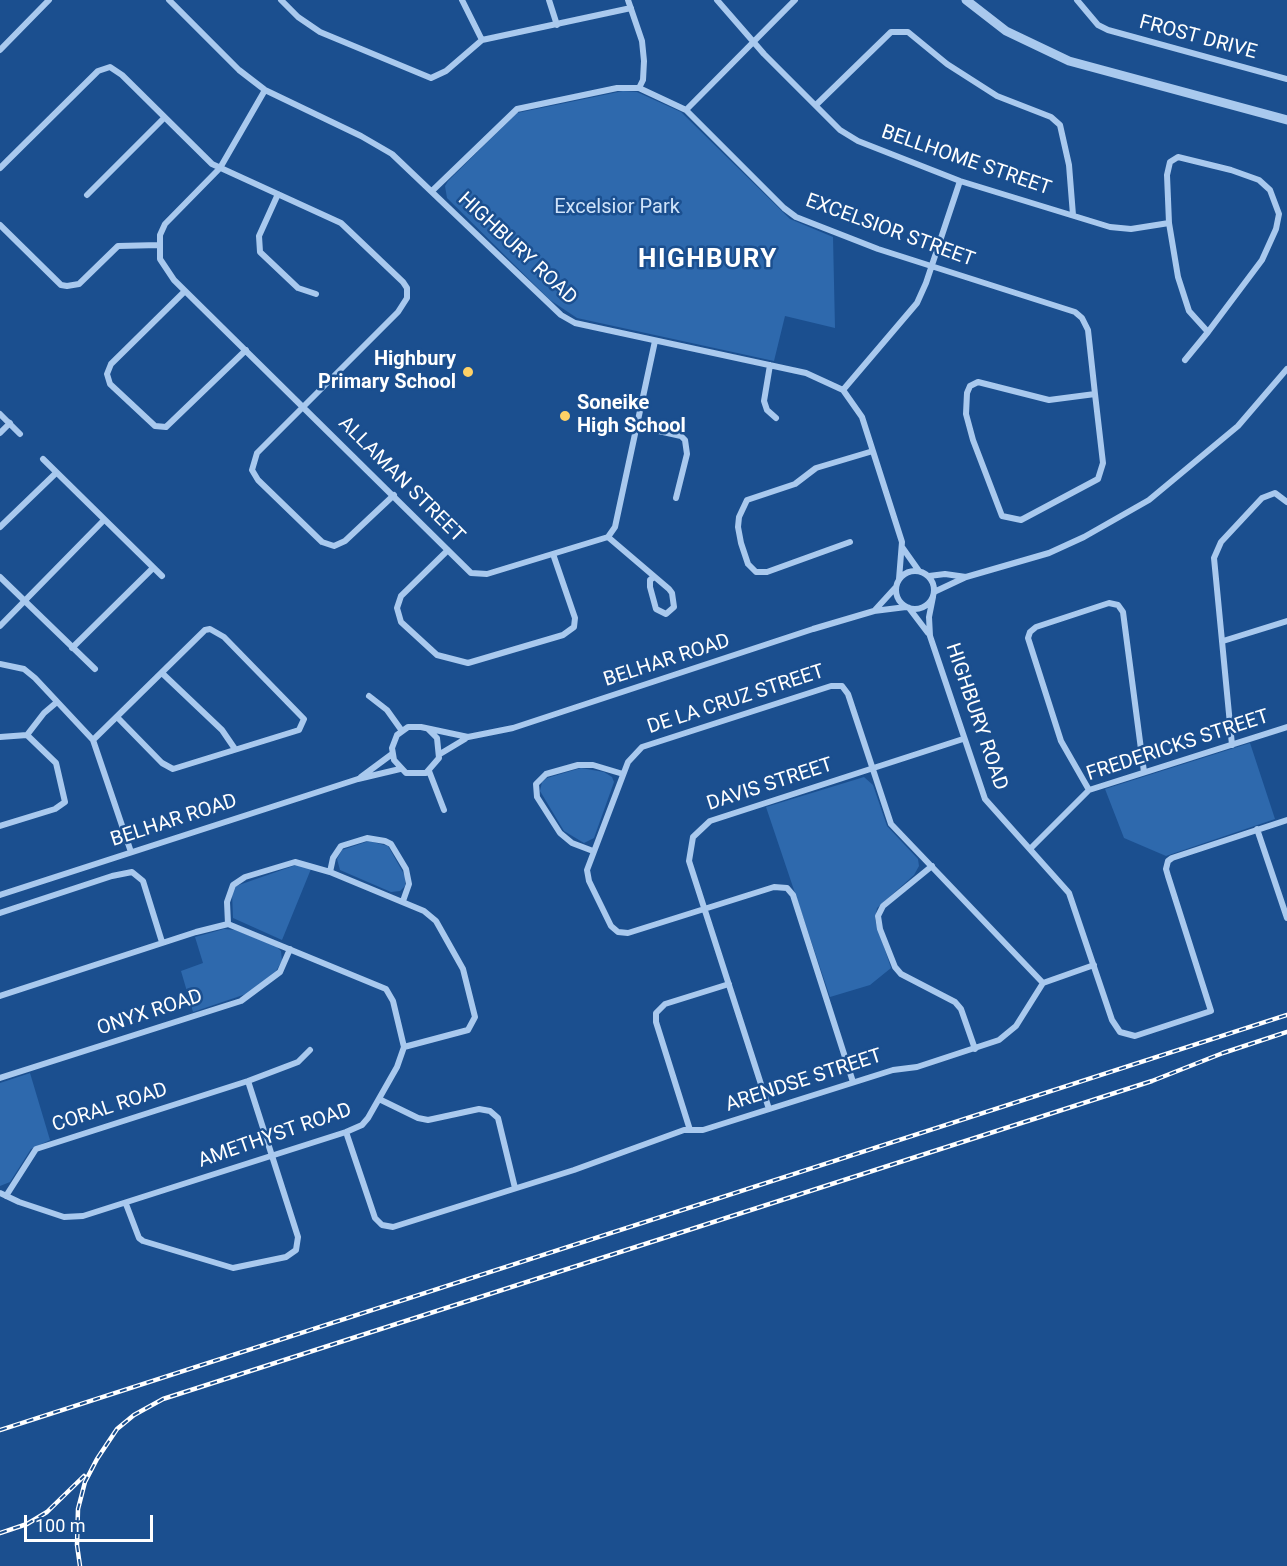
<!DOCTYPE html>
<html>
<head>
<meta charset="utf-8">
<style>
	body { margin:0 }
	#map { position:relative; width:1287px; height:1566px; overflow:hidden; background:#1b4f8f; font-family:Roboto,sans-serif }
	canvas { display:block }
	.scale { position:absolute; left:24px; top:1515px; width:129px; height:27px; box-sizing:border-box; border:3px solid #fff; border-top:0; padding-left:8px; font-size:18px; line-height:21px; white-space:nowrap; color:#fff; -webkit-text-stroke:4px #1b4f8f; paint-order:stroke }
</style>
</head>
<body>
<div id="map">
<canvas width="1287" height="1566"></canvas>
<div class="scale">100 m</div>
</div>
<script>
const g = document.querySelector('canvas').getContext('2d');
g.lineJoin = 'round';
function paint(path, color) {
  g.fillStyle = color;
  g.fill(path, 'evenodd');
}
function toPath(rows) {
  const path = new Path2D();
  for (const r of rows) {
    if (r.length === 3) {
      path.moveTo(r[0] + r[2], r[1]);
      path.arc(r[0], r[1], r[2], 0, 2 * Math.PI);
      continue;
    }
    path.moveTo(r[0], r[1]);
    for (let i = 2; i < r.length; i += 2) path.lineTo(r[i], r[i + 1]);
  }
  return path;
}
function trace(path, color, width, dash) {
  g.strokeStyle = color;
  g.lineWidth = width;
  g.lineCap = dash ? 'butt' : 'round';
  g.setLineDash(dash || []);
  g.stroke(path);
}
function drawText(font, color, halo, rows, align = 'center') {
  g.font = font + ' Roboto,sans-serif';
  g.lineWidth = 5;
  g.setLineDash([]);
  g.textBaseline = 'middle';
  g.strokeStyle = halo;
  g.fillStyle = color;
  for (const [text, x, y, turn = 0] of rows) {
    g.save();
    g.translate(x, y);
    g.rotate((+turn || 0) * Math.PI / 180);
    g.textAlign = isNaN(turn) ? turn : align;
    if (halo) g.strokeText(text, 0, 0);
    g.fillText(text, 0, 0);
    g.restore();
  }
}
paint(toPath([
	[623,91,637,92,681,112,790,219,833,237,835,328,785,316,774,361,577,318,550,300,447,198,445,186,448,181,517,113],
	[1250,743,1275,819,1166,856,1124,838,1105,789],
	[581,768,604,772,612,777,614,782,594,838,584,843,564,831,540,791,542,782,547,778],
	[864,777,873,785,887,826,918,859,919,866,914,875,877,908,875,920,891,968,870,985,830,997,766,807],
	[369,841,388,846,405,876,405,886,400,891,391,892,340,870,337,859,342,850],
	[296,865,311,869,282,940,233,918,232,892,236,886],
	[224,929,235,930,276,946,281,951,282,961,276,971,249,993,193,1012,181,971,203,963,195,937],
	[30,1073,50,1140,31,1149,10,1182,0,1186,0,1083]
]), '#2e69ad');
trace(toPath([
	[169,0,239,70,265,90,361,136,392,154,561,315,575,323,806,373,843,390,862,417,902,542,899,579],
	[281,0,298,17,320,32,431,78,446,71,482,40,631,8],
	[462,0,482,40],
	[549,0,557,25],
	[628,0,642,41,644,61,643,80,639,88],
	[717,0,764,54,840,130,858,141,960,181,1110,227,1131,229,1169,223],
	[1077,0,1098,25,1108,30,1287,79],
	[0,50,49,0],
	[265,90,220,168,165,224,160,235,160,259,174,280,471,573,487,574,608,537,615,527,655,341],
	[816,105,891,32,908,32,947,64,997,96,1051,117,1060,125,1069,165,1073,215],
	[686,110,795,0],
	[0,168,98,71,110,67,122,75,212,164,341,223,403,282,407,288,407,298,398,312,257,453,252,470,258,480,322,542,334,546,345,541,394,495],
	[432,191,517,109,617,88,639,88,686,110,784,208,796,217,878,249,1075,312,1082,318,1088,330,1095,394,1049,400,978,382,970,386,967,393,966,414,973,440,1002,516,1021,520,1098,479,1103,463,1095,394],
	[278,194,259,236,260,252,298,288,316,294],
	[87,195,164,118],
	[0,225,61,285,67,286,79,284,118,246,159,245],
	[185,291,111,364,107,374,110,384,155,426,166,427,246,350],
	[1185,360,1208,332,1189,311,1178,277,1169,223,1167,175,1170,162,1178,157,1231,170,1259,180,1270,190,1279,214,1276,229,1262,260,1208,332],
	[770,365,764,401,767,410,776,418],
	[843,390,917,303,926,283,960,181],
	[0,414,20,434],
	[636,426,681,436,685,440,687,454,676,498],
	[0,433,10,423],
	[43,459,162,576],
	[0,527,56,473],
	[608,537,669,589,672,593,674,607,666,614,656,609,650,587,650,580,654,577],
	[850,542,767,572,756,572,748,564,741,543,738,527,739,517,747,500,795,484,816,468,873,451],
	[902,547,919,571],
	[448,550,401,596,397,608,401,622,437,655,468,663,563,635,574,627,575,618,553,554],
	[915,590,19],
	[929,576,945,574,966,577],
	[0,577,95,669],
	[934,592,966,577,1049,553,1084,537,1149,500,1238,426,1287,369],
	[933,597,929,617,930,636,985,799,1069,893,1112,1020,1120,1032,1135,1036,1211,1011,1168,876,1166,869,1168,861,1172,858,1287,820],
	[909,608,928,633],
	[875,610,896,587],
	[0,626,104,520],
	[1223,641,1287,621],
	[72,648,153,568],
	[0,664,24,669,35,678,93,740,131,852],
	[163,674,222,730,235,749],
	[369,696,387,710,402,731],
	[428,729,437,738,439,758,426,773,406,773,394,760,392,748,397,735,408,727,421,727,468,737,513,728,813,629,874,611,906,607],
	[0,737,27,735,44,713,57,702],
	[93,740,205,630,210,629,224,637,304,719,299,730,173,769,162,763,118,718],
	[1232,745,1214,558,1221,542,1262,498,1275,493,1287,502],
	[440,754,465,739],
	[429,771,444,810],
	[361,777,392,754],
	[1089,790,1061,741,1028,638,1030,632,1036,627,1109,603,1118,605,1123,612,1144,772],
	[0,826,55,809,65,802,56,763,27,735],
	[1257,829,1287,918],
	[1030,849,1089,790,1287,727],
	[593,851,572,843,560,833,537,797,536,784,546,774,578,765,593,765,623,774],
	[932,866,883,906,878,916,880,929,895,967,901,974,955,1002,961,1009,975,1049],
	[330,872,333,858,341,846,367,838,385,841,391,844,406,869,409,884,403,901],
	[0,895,358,779,400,769],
	[0,913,112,876,132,872,143,881,162,942],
	[228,924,227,902,233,885,245,877,295,862,330,872,424,911,436,921,463,969,475,1017,468,1030,404,1047],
	[729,984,665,1004,656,1013,656,1022,690,1130,703,1130,893,1070,917,1067,999,1040,1016,1026,1043,983,1094,965],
	[0,996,196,932,228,924,386,989,393,1001,404,1047,397,1067,368,1118,362,1125,346,1132,83,1216,64,1217,19,1202,0,1193],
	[0,1078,241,1001,280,972,290,949],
	[853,1082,793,895,787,888,774,887,628,933,618,932,611,926,589,881,587,870,628,762,642,747,831,686,842,686,848,694,891,824,1043,983],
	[379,1099,418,1118,428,1120,479,1109,490,1111,498,1118,515,1188],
	[769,1109,689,861,693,837,710,821,963,739],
	[346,1132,375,1218,382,1225,393,1227,574,1170,684,1130,690,1130],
	[6,1196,36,1149,248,1081,298,1062,310,1050],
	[126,1204,139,1238,143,1241,233,1268,286,1257,296,1250,298,1237,248,1081]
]), '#a9c9ee', 6);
trace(toPath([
	[966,0,1006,31,1069,61,1287,120]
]), '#a9c9ee', 9);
const rail = toPath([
	[0,1430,1287,1015],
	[0,1533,27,1524,47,1512,84,1476],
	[80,1566,77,1545,78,1509,85,1482,97,1459,117,1429,134,1415,163,1399,1152,1081,1223,1053,1287,1032]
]);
trace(rail, '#fff', 4.5);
trace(rail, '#1b4f8f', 2, [7]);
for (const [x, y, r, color] of [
	[468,372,6,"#ffd166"],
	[565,416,6,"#ffd166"]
]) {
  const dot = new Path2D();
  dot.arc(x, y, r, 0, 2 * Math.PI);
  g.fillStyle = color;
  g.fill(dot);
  trace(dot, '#1b4f8f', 2);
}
drawText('20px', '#fff', '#1b4f8f', [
	["FROST DRIVE",1198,38,15],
	["BELLHOME STREET",966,161,19],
	["EXCELSIOR STREET",890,231,20],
	["HIGHBURY ROAD",517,249,43],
	["ALLAMAN STREET",401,480,45],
	["BELHAR ROAD",667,661,-18],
	["DE LA CRUZ STREET",736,700,-18],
	["HIGHBURY ROAD",976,717,71],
	["FREDERICKS STREET",1178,746,-18],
	["DAVIS STREET",770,785,-18],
	["BELHAR ROAD",174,821,-18],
	["ONYX ROAD",150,1013,-18],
	["ARENDSE STREET",804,1081,-18],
	["CORAL ROAD",110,1108,-18],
	["AMETHYST ROAD",275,1136,-19]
]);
drawText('20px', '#cfe3fa', '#1b4f8f', [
	["Excelsior Park",617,208]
]);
drawText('bold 20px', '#fff', '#1b4f8f', [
	["Highbury",456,360],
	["Primary School",456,383],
	["Soneike",577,404,"left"],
	["High School",577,427,"left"]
], 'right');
g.letterSpacing = '1.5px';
drawText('bold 26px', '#fff', '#1b4f8f', [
	["HIGHBURY",708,260]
]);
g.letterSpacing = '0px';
</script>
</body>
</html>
